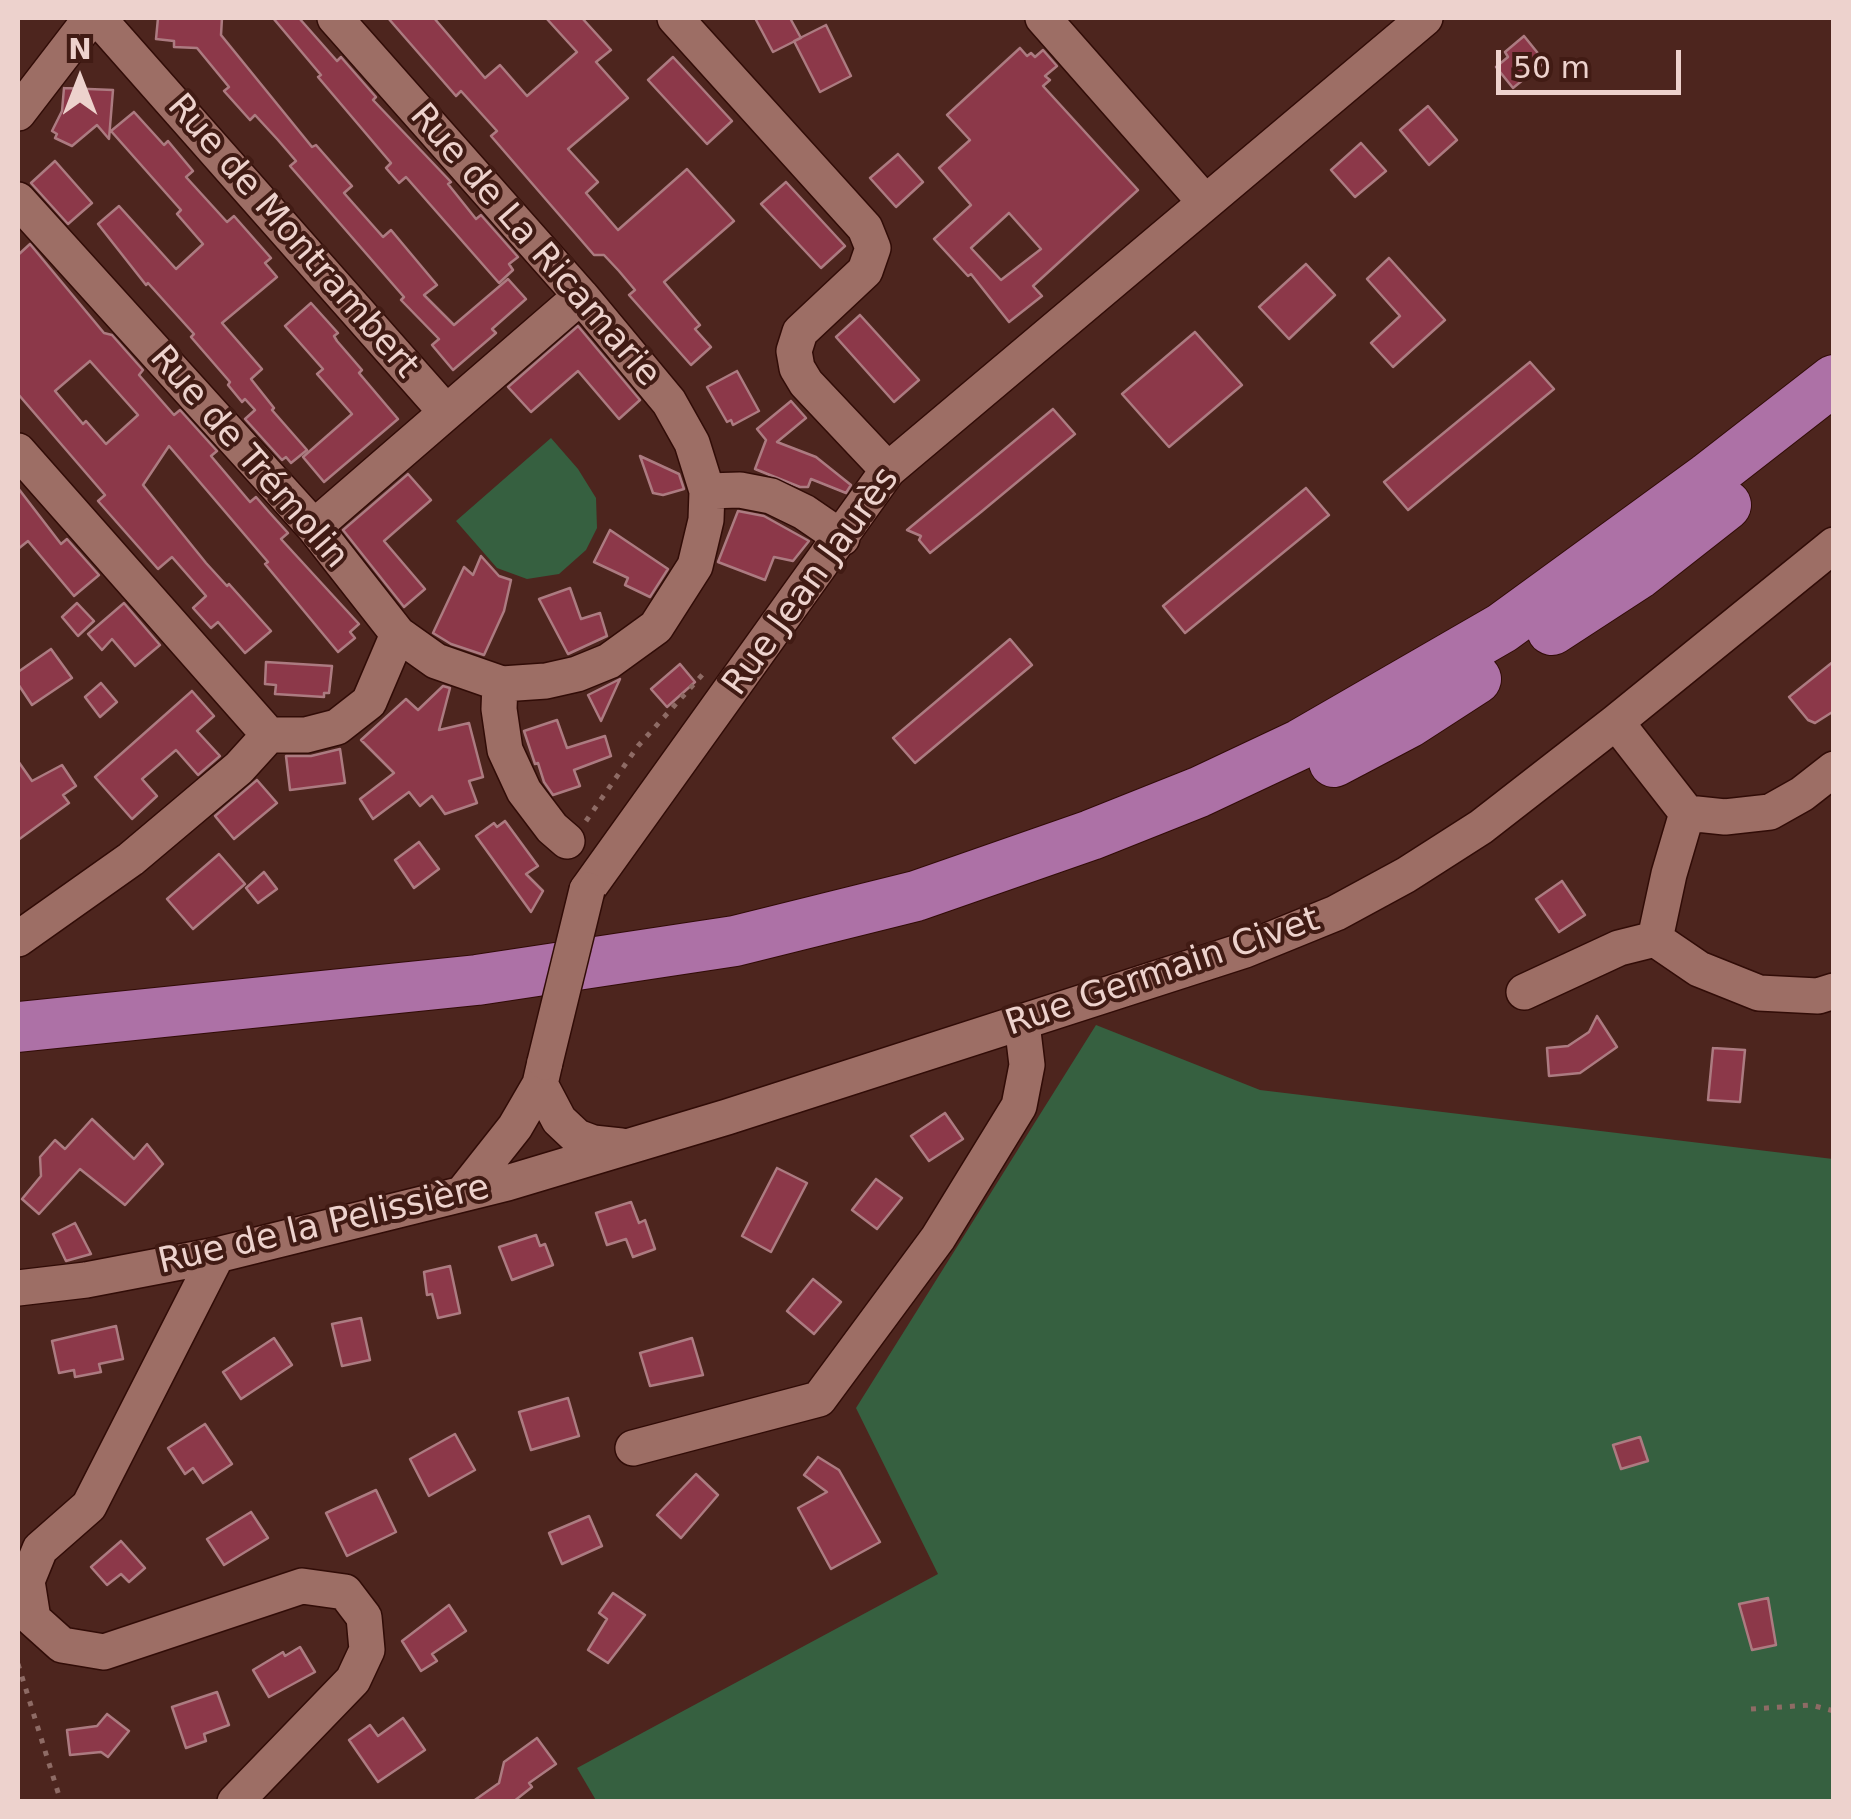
<!DOCTYPE html>
<html>
<head>
<meta charset="utf-8">
<style>
	body { margin:0 }
	#map { position:relative; width:1851px; height:1819px; overflow:hidden; background:#4d251e; font-family:"DejaVu Sans",sans-serif }
	canvas { display:block }
	.frame { position:absolute; inset:0; border:20px solid #edd2cd; pointer-events:none }
	.north { position:absolute; left:30px; top:30px; width:100px; height:100px; -webkit-text-stroke:8px #411b14; paint-order:stroke; rotate:0deg; font-size:28px; font-weight:700; line-height:40px; text-align:center; color:#edd2cd }
	.north::after { content:''; display:block; margin:auto; width:35px; height:45px; background:#edd2cd; clip-path:polygon(50% 0,100% 100%,50% 72%,0 100%) }
	.scale { position:absolute; left:1496px; top:50px; width:185px; height:45px; box-sizing:border-box; border:5px solid #edd2cd; border-top:0; padding-left:12px; font-size:30px; line-height:35px; white-space:nowrap; color:#edd2cd; -webkit-text-stroke:8px #411b14; paint-order:stroke }
</style>
</head>
<body>
<div id="map">
<canvas width="1851" height="1819"></canvas>
<div class="frame"></div>
<div class="north">N</div>
<div class="scale">50 m</div>
</div>
<script>
const g = document.querySelector('canvas').getContext('2d');
g.lineJoin = 'round';
function paint(path, color) {
  g.fillStyle = color;
  g.fill(path, 'evenodd');
}
function toPath(rows) {
  const path = new Path2D();
  for (const r of rows) {
    path.moveTo(r[0], r[1]);
    for (let i = 2; i < r.length; i += 2) path.lineTo(r[i], r[i + 1]);
  }
  return path;
}
function trace(path, color, width, dash) {
  g.strokeStyle = color;
  g.lineWidth = width;
  g.lineCap = dash ? 'butt' : 'round';
  g.setLineDash(dash || []);
  g.stroke(path);
}
function drawText(font, color, halo, rows, align = 'center') {
  g.font = font + ' "DejaVu Sans",sans-serif';
  g.lineWidth = 8;
  g.setLineDash([]);
  g.textBaseline = 'middle';
  g.strokeStyle = halo;
  g.fillStyle = color;
  for (const [text, x, y, turn = 0] of rows) {
    g.save();
    g.translate(x, y);
    g.rotate((+turn || 0) * Math.PI / 180);
    g.textAlign = isNaN(turn) ? turn : align;
    if (halo) g.strokeText(text, 0, 0);
    g.fillText(text, 0, 0);
    g.restore();
  }
}
paint(toPath([
	[551,438,578,469,596,498,597,528,586,550,559,574,527,579,497,568,456,521],
	[1096,1025,1260,1090,1833,1159,1833,1801,597,1802,577,1768,938,1574,856,1408]
]), '#366040');
const building = toPath([
	[158,18,222,18,221,35,312,147,316,145,352,186,344,193,383,237,391,230,437,285,424,295,454,325,508,279,526,299,492,329,496,333,453,370,432,345,439,339,401,300,404,297,290,166,296,161,278,140,255,115,250,120,224,91,229,87,197,48,174,47,174,41,156,39,158,18],
	[273,18,299,18,337,61,341,57,376,97,373,100,451,182,448,184,476,219,481,215,518,257,509,264,513,270,499,283,406,177,399,183,386,168,391,163,318,77,321,75,273,18],
	[388,18,434,18,485,78,500,65,527,96,577,52,546,18,582,18,611,50,596,62,628,98,568,149,598,182,586,193,618,230,687,169,734,221,664,282,700,325,695,329,711,347,691,365,629,295,635,290,619,271,604,255,594,255,491,136,497,131,461,91,456,96,388,18],
	[755,18,790,18,801,38,773,52,755,18],
	[826,25,851,76,820,92,794,41,826,25],
	[1524,36,1545,62,1513,88,1496,67,1508,57,1505,52,1524,36],
	[1020,48,1027,56,1031,53,1035,57,1043,50,1057,66,1045,76,1050,80,1043,86,1138,190,1033,286,1042,296,1009,322,971,274,968,276,934,239,971,205,939,168,970,140,947,115,1020,48],
	[1009,213,1041,249,1001,280,971,248,1009,213],
	[673,57,732,121,707,144,648,80,673,57],
	[64,88,113,90,109,139,97,125,72,146,55,138,57,134,52,131,62,111,64,88],
	[1428,106,1457,140,1429,165,1400,130,1428,106],
	[134,112,164,145,168,141,193,171,186,177,227,222,234,216,271,258,265,263,277,277,222,323,262,369,251,379,274,408,272,410,307,450,291,463,286,457,282,460,245,419,255,410,245,399,242,402,228,385,230,382,191,337,194,334,148,283,146,285,98,224,119,206,176,269,203,244,177,214,181,210,111,131,134,112],
	[1361,143,1386,171,1355,197,1331,170,1361,143],
	[898,154,923,182,896,207,870,178,898,154],
	[55,161,92,203,68,224,31,183,55,161],
	[786,182,845,246,821,268,761,204,786,182],
	[30,244,104,333,112,335,143,370,139,375,174,415,180,410,217,451,211,456,250,502,256,497,269,512,288,533,281,539,359,624,350,632,355,638,338,652,265,564,268,562,169,446,143,485,206,563,227,586,229,584,271,631,245,653,218,622,211,628,193,608,206,596,172,557,158,569,98,501,105,495,18,394,18,255,30,244],
	[90,361,138,415,106,444,86,421,83,424,55,391,90,361],
	[1389,258,1445,320,1393,367,1371,343,1400,316,1367,279,1389,258],
	[1306,264,1335,295,1289,339,1259,307,1306,264],
	[311,303,338,333,334,336,337,341,362,370,359,373,398,419,324,482,303,457,352,414,317,374,323,369,285,326,311,303],
	[860,315,919,380,894,402,836,337,860,315],
	[578,326,640,400,619,419,578,371,531,412,508,387,578,326],
	[1195,332,1242,385,1169,447,1122,394,1195,332],
	[1530,362,1554,389,1408,510,1384,482,1530,362],
	[737,371,759,411,733,425,731,420,727,422,707,387,737,371],
	[791,401,806,418,777,442,816,457,851,485,846,493,811,479,808,487,800,487,755,469,766,440,757,429,791,401],
	[1053,409,1075,434,981,512,930,553,919,540,921,536,907,530,1053,409],
	[640,456,679,474,684,489,663,495,653,493,640,456],
	[408,474,431,500,384,541,425,589,404,607,343,530,408,474],
	[18,488,61,544,67,539,99,575,74,596,28,541,18,549,18,488],
	[1306,488,1329,515,1185,633,1163,606,1306,488],
	[738,511,764,516,809,541,793,561,774,557,765,580,718,562,738,511],
	[610,530,668,569,650,597,625,585,628,578,594,562,610,530],
	[481,556,499,576,511,580,504,611,484,655,451,644,433,633,464,567,473,575,481,556],
	[570,588,581,619,600,613,607,636,568,654,539,599,570,588],
	[77,603,94,621,78,636,62,617,77,603],
	[124,603,160,645,135,666,112,639,102,650,88,634,124,603],
	[1010,639,1032,665,915,763,893,738,1010,639],
	[51,649,72,678,32,705,18,684,18,672,51,649],
	[1834,661,1834,711,1815,723,1808,720,1789,697,1834,661],
	[266,662,332,666,329,693,324,693,324,697,275,694,276,685,265,684,266,662],
	[680,664,695,682,667,707,651,689,680,664],
	[620,679,601,721,588,695,620,679],
	[101,683,117,702,100,717,85,697,101,683],
	[443,686,450,688,439,730,469,723,483,777,469,781,477,803,445,814,432,796,420,806,409,792,373,819,360,799,394,773,361,740,406,699,418,710,443,686],
	[192,691,214,716,197,731,220,756,198,775,176,750,142,779,157,796,132,819,95,777,192,691],
	[557,720,567,748,605,736,611,756,574,770,580,786,553,795,544,782,538,763,535,764,524,731,557,720],
	[340,749,345,783,290,790,286,756,311,756,340,749],
	[18,761,32,781,62,765,76,786,63,795,69,803,18,840,18,761],
	[257,780,277,803,234,839,215,816,257,780],
	[505,821,538,866,526,874,543,891,531,912,476,836,494,823,497,827,505,821],
	[419,842,439,869,414,888,395,860,419,842],
	[219,854,245,884,193,929,167,899,219,854],
	[264,872,277,889,258,903,246,888,264,872],
	[1562,881,1585,915,1559,932,1536,899,1562,881],
	[1597,1016,1617,1047,1580,1073,1549,1076,1547,1048,1568,1046,1589,1032,1597,1016],
	[1713,1048,1745,1050,1740,1102,1708,1100,1713,1048],
	[945,1113,963,1139,929,1161,911,1136,945,1113],
	[92,1119,134,1159,147,1144,163,1164,125,1205,80,1169,39,1214,22,1199,41,1176,40,1157,55,1140,65,1149,92,1119],
	[777,1168,807,1183,771,1252,742,1236,777,1168],
	[876,1179,902,1198,877,1229,852,1210,876,1179],
	[631,1202,639,1223,645,1220,655,1249,633,1257,626,1239,607,1245,596,1213,631,1202],
	[75,1223,91,1254,66,1261,53,1234,75,1223],
	[536,1235,540,1246,545,1244,553,1265,512,1280,499,1247,536,1235],
	[450,1266,460,1313,438,1318,432,1294,427,1295,424,1272,450,1266],
	[813,1279,841,1302,814,1334,787,1311,813,1279],
	[361,1318,370,1360,342,1366,332,1324,361,1318],
	[116,1326,123,1359,99,1364,101,1372,75,1377,74,1370,59,1373,52,1341,116,1326],
	[274,1338,292,1365,241,1399,223,1372,274,1338],
	[692,1338,703,1375,650,1386,640,1353,692,1338],
	[568,1398,579,1436,531,1450,519,1412,568,1398],
	[205,1424,232,1464,203,1483,193,1468,185,1474,168,1448,205,1424],
	[455,1434,475,1470,429,1496,410,1459,455,1434],
	[1640,1437,1648,1461,1621,1469,1613,1445,1640,1437],
	[818,1457,839,1470,880,1542,831,1569,798,1508,827,1492,804,1475,818,1457],
	[696,1474,718,1495,681,1538,657,1515,696,1474],
	[376,1490,396,1532,347,1556,326,1513,376,1490],
	[251,1512,268,1538,224,1565,207,1539,251,1512],
	[589,1516,602,1546,562,1564,549,1533,589,1516],
	[121,1541,145,1568,129,1582,121,1574,107,1585,91,1567,121,1541],
	[613,1593,645,1615,608,1663,588,1650,607,1619,599,1613,613,1593],
	[1768,1598,1776,1645,1752,1650,1739,1604,1768,1598],
	[449,1605,466,1631,432,1654,437,1661,421,1671,402,1641,449,1605],
	[300,1647,315,1672,269,1697,253,1670,283,1652,285,1656,300,1647],
	[217,1692,229,1725,204,1734,206,1741,186,1748,172,1707,217,1692],
	[107,1714,129,1731,108,1757,101,1752,70,1755,67,1730,97,1726,107,1714],
	[403,1718,425,1750,378,1782,349,1740,370,1725,378,1736,403,1718],
	[537,1738,556,1764,529,1783,532,1787,513,1802,472,1802,499,1783,504,1762,537,1738]
]);
paint(building, '#8c3849');
trace(building, '#ac7b81', 2.5);
const minor = toPath([
	[98,18,446,412],
	[675,18,865,228,873,248,865,271,800,332,794,351,797,368,806,383,888,470],
	[1043,18,1205,202],
	[18,113,91,18],
	[18,200,314,527,398,634,436,661,502,684,546,681,577,674,609,661,656,627,695,566,706,520,707,491,692,443,669,402,581,296,335,18],
	[18,451,269,735,306,735,337,727,369,702,398,634],
	[707,491,740,490,771,496,804,512,842,538],
	[314,527,581,296],
	[500,683,499,709,505,750,524,791,552,828,567,841],
	[1616,722,1687,813,1725,817,1770,812,1802,794,1834,769],
	[587,890,888,470,1425,18],
	[18,939,131,859,239,768,269,735],
	[1655,939,1699,969,1759,993,1818,996,1834,991],
	[1524,992,1619,948,1655,939,1669,874,1687,813],
	[540,1084,559,1120,577,1137,593,1143,621,1146],
	[462,1194,515,1127,540,1084,545,1062],
	[217,1255,89,1506,40,1549,27,1581,33,1619,62,1645,104,1652,302,1586,345,1592,364,1617,367,1650,353,1680,235,1802],
	[18,1288,86,1280,217,1255,507,1183,727,1117,1245,950,1336,913,1406,875,1481,827,1616,722,1834,545],
	[633,1448,819,1399,938,1238,1019,1106,1027,1065,1022,1023]
]);
const highway = toPath([
	[1552,630,1638,574,1726,505],
	[1334,762,1408,723,1476,679],
	[18,1027,477,980,735,941,916,896,1091,835,1199,792,1301,744,1502,628,1708,478,1834,380]
]);
trace(minor, '#310c07', 38);
trace(highway, '#310c07', 52);
trace(toPath([
	[586,821,638,746,703,674],
	[18,1664,61,1802],
	[1751,1709,1811,1705,1834,1711],
	[1833,1802,1834,1799]
]), '#8e6b65', 5, [5, 8]);
trace(minor, '#9d6e65', 35);
trace(highway, '#ad71a6', 50);
const minorBridge = toPath([
	[545,1062,587,890]
]);
trace(minorBridge, '#310c07', 38, []);
trace(minorBridge, '#9d6e65', 35);
drawText('35px', '#edd2cd', '#411b14', [
	["Rue de Montrambert",292,237,49],
	["Rue de La Ricamarie",534,246,49],
	["Rue de Trémolin",248,458,49],
	["Rue Jean Jaurès",812,582,-54],
	["Rue Germain Civet",1163,973,-19],
	["Rue de la Pelissière",324,1226,-13]
]);
</script>
</body>
</html>
